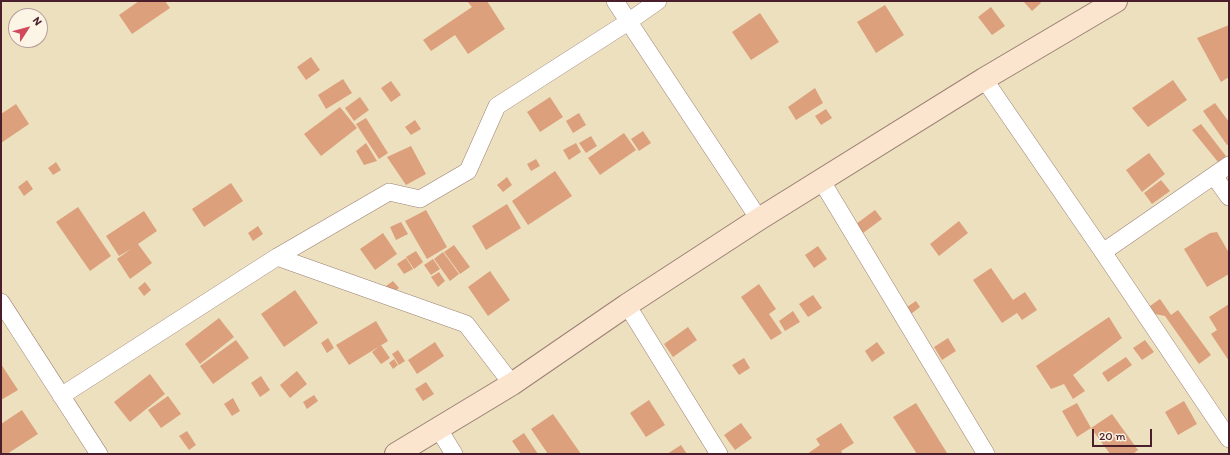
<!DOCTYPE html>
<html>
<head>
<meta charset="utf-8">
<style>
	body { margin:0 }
	#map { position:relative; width:1230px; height:455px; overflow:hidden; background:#ede0bf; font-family:Itim,sans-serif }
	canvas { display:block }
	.frame { position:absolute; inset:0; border:2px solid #4a1f2b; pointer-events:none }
	.north { position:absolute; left:8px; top:8px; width:40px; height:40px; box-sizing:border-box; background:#fcf5e5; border:1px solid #b59f9b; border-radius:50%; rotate:54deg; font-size:11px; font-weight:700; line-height:16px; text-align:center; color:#4a1f2b }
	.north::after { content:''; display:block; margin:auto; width:14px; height:18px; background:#d1495b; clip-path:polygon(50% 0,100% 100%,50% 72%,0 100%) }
	.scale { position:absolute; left:1092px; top:429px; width:60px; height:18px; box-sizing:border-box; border:2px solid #4a1f2b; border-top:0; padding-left:5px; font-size:12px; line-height:14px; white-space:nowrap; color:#4a1f2b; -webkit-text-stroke:3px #fcf5e5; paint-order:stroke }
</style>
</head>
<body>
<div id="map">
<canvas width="1230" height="455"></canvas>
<div class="frame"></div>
<div class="north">N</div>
<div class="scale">20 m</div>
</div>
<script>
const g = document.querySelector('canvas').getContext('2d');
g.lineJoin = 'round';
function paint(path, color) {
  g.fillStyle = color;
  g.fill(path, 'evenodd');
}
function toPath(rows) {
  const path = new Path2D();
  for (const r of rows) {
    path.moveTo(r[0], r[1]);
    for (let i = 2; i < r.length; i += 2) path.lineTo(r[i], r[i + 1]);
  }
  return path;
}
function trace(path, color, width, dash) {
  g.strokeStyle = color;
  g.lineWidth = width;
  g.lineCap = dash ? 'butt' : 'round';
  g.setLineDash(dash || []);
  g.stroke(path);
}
paint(toPath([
	[139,1,165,1,170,8,132,34,119,15],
	[467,1,487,1,505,29,468,54,455,35,431,51,423,40,472,7],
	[1023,1,1039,1,1041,3,1032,11],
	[885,5,904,35,876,53,857,22],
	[991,7,1005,26,992,35,978,17],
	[760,13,779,42,751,60,732,32],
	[1229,25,1229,77,1221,82,1197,38],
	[311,57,320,70,306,80,297,67],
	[343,79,352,93,326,109,318,95],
	[1173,80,1187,100,1148,127,1132,108],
	[391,81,401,95,391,102,381,88],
	[815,88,823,103,796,120,788,107],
	[360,97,369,110,354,121,345,108],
	[550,97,563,117,540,132,527,112],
	[1215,103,1229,122,1229,144,1227,145,1203,111],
	[16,104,29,124,1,143,1,114],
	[340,107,357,128,321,156,304,134],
	[826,109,832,118,821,125,815,116],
	[579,113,586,125,573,133,566,121],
	[366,118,388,153,379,159,356,124],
	[415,120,421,129,411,135,405,127],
	[1201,124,1226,156,1218,162,1192,130],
	[643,131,651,143,639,151,631,139],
	[624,133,636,150,600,175,588,158],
	[591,136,597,146,586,153,579,143],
	[366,143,377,161,364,165,356,151],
	[576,143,581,152,569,160,563,150],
	[411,146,426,174,406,185,387,157],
	[1149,153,1165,174,1142,192,1126,170],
	[536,159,540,166,531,171,527,164],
	[56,162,61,170,53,175,48,168],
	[555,171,572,196,528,225,512,201],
	[507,177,512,185,503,192,497,185],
	[27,180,33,189,24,196,18,187],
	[1161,180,1170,191,1152,204,1144,193],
	[231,183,243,201,204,227,192,209],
	[507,204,521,228,486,250,472,226],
	[78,207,111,256,90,271,56,222],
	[426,210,447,247,427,259,405,221],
	[875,210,882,219,863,233,856,224],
	[144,211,157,231,138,244,152,263,130,279,117,259,131,249,119,256,106,236],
	[959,221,968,233,939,256,930,244],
	[401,222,408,234,396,240,390,227],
	[258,226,263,234,253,241,248,233],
	[1217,232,1229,253,1229,274,1207,287,1184,249,1210,233],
	[383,233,397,254,375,270,360,249],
	[454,245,470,267,460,274,444,252],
	[818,246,827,259,814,268,805,255],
	[416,251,423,262,414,269,406,257],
	[443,252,459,274,450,281,434,259],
	[406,258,413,269,404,274,397,264],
	[433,259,440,269,431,275,424,265],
	[991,268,1013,300,1025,292,1037,310,1022,320,1017,313,1002,323,973,280],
	[490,271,510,300,488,316,468,287],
	[439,272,445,281,438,287,431,277],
	[393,281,399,288,391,294,386,286],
	[145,282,151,290,144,296,138,288],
	[759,284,776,309,769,314,782,333,771,340,741,297],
	[295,290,318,323,284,347,261,314],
	[813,295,822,308,808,317,799,304],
	[1160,299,1171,315,1178,310,1211,355,1199,364,1165,316,1155,314,1150,306],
	[916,301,920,307,911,314,907,307],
	[1229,304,1229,361,1211,334,1217,330,1209,317],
	[793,311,800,322,785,331,779,321],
	[1109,317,1122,338,1073,375,1085,391,1073,399,1064,384,1051,389,1036,366],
	[219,318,234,337,200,364,185,344],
	[376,321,388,341,349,365,336,345],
	[688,327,697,340,673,357,664,344],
	[328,338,334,348,327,353,321,343],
	[948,338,956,351,942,360,934,347],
	[236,340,249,358,213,384,200,366],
	[1145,340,1154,352,1142,360,1133,348],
	[435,342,444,356,417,374,408,360],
	[877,342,885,353,872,362,865,351],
	[381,345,390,358,381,364,372,352],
	[398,350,405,361,399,365,392,354],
	[1126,357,1132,365,1108,382,1102,373],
	[744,358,750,368,739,375,732,365],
	[394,359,398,365,393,369,389,363],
	[1,364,18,390,1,400],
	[297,371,307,384,290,398,280,385],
	[150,374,165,394,130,422,114,402],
	[261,376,270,390,260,397,251,383],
	[426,382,434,394,423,401,415,389],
	[314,395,318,401,307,409,303,402],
	[168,396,181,414,161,428,148,410],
	[233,398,240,411,232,416,224,404],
	[649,400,665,425,646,437,630,413],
	[1184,401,1197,424,1178,435,1165,412],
	[916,403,947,453,945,454,917,454,893,417],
	[1077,403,1091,428,1077,437,1062,411],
	[22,410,38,434,7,454,1,454,1,424],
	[553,414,581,454,548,454,531,429],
	[1112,414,1138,450,1133,454,1110,454,1091,428],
	[741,423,752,438,735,450,724,435],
	[841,423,854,443,841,451,843,454,807,454,820,445,816,439],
	[187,431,196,445,189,450,179,436],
	[524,433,538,454,521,454,512,441],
	[681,445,687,454,667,454]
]), '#dca07c');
const street = toPath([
	[615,1,759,219],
	[984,79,1103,252,1229,439],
	[1214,176,1229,197],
	[821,180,986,454],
	[1103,252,1229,165],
	[277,257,389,192,420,199,468,171,497,106,628,22,658,1],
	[1,302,99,454],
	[627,305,719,454],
	[61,396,277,257,466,324,512,384],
	[438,428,454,454]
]);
const secondary = toPath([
	[396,454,512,384,627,305,759,219,984,79,1116,1]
]);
trace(street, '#9c8075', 18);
trace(secondary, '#9c8075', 24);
trace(street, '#fff', 17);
trace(secondary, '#fce5cf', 22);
</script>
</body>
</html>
